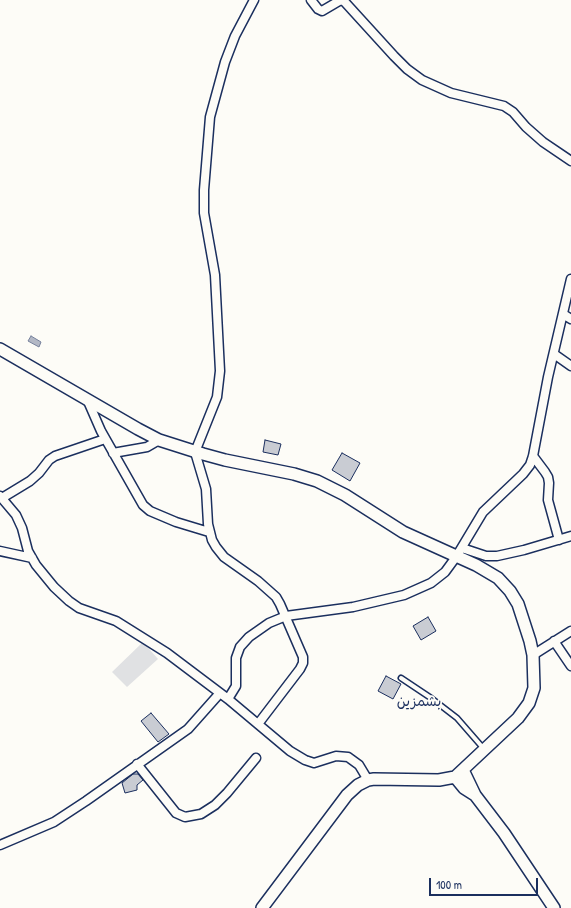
<!DOCTYPE html>
<html>
<head>
<meta charset="utf-8">
<style>
	body { margin:0 }
	#map { position:relative; width:571px; height:908px; overflow:hidden; background:#fdfcf7; font-family:"Patrick Hand",sans-serif }
	canvas { display:block }
	.scale { position:absolute; left:429px; top:878px; width:109px; height:18px; box-sizing:border-box; border:2px solid #1b2f5e; border-top:0; padding-left:5px; font-size:12px; line-height:14px; white-space:nowrap; color:#1b2f5e; -webkit-text-stroke:3px #fdfcf7; paint-order:stroke }
</style>
</head>
<body>
<div id="map">
<canvas width="571" height="908"></canvas>
<div class="scale">100 m</div>
</div>
<script>
const g = document.querySelector('canvas').getContext('2d');
g.lineJoin = 'round';
function paint(path, color) {
  g.fillStyle = color;
  g.fill(path, 'evenodd');
}
function toPath(rows) {
  const path = new Path2D();
  for (const r of rows) {
    path.moveTo(r[0], r[1]);
    for (let i = 2; i < r.length; i += 2) path.lineTo(r[i], r[i + 1]);
  }
  return path;
}
function trace(path, color, width, dash) {
  g.strokeStyle = color;
  g.lineWidth = width;
  g.lineCap = dash ? 'butt' : 'round';
  g.setLineDash(dash || []);
  g.stroke(path);
}
function drawText(font, color, halo, rows, align = 'center') {
  g.font = font + ' "Patrick Hand","Playpen Sans Arabic",sans-serif';
  g.lineWidth = 3.5;
  g.setLineDash([]);
  g.textBaseline = 'middle';
  g.strokeStyle = halo;
  g.fillStyle = color;
  for (const [text, x, y, turn = 0] of rows) {
    g.save();
    g.translate(x, y);
    g.rotate((+turn || 0) * Math.PI / 180);
    g.textAlign = isNaN(turn) ? turn : align;
    if (halo) g.strokeText(text, 0, 0);
    g.fillText(text, 0, 0);
    g.restore();
  }
}
paint(toPath([
	[143,642,158,659,127,687,112,672]
]), '#e0e1e3');
const water = toPath([
	[31,336,41,342,39,347,28,341,31,336]
]);
paint(water, '#b3b8c5');
trace(water, '#76819c', 1);
const building = toPath([
	[265,440,281,444,278,455,263,452,265,440],
	[342,453,360,463,350,481,332,470,342,453],
	[428,617,436,631,421,640,413,626,428,617],
	[386,676,401,684,393,699,378,691,386,676],
	[151,713,169,734,158,742,141,721,151,713],
	[133,774,138,774,143,780,137,785,137,790,125,793,122,783,133,774]
]);
paint(building, '#c9ccd3');
trace(building, '#1b2f5e', 1);
const service = toPath([
	[401,678,431,698,457,718,484,749]
]);
const minor = toPath([
	[254,0,235,36,225,62,210,117,204,190,204,213,215,275,220,371,217,397,195,452,206,489,208,524,212,540,216,547,224,557,258,581,276,597,280,604,303,657,303,663,300,669,258,724],
	[311,0,318,9,322,11,339,1,343,0,394,56,407,69,422,80,451,93,504,106,513,112,526,127,543,142,571,161],
	[563,314,571,319],
	[554,354,571,366],
	[87,399,101,431,143,505,150,511,176,522,209,532],
	[113,453,147,447,159,440],
	[533,456,545,472,548,477,549,483,548,500,559,540],
	[0,496,16,515,22,528,28,551,36,565,54,587,69,601,79,608,116,621,167,653,228,699,290,751,305,760,314,763,336,756,348,757,359,765,368,780],
	[2,498,30,481,39,473,49,460,55,456,105,439],
	[462,548,486,556,497,556,524,550,571,536],
	[0,551,32,558],
	[554,641,571,666],
	[533,655,571,631],
	[228,699,236,686,236,658,240,647,249,637,269,623,286,616,353,607,404,595,431,583,445,572,456,557,483,512,523,474,530,465,533,456,548,377,571,279],
	[137,764,176,813,185,817,201,814,215,805,227,793,256,758],
	[0,845,54,822,86,801,188,729,220,693]
]);
const secondary = toPath([
	[0,349,138,429,159,440,203,454,225,460,294,474,317,481,345,495,403,532,476,565,498,578,510,591,518,604,530,641,533,655,534,688,529,703,518,718,455,777,439,780,374,779,368,780,358,785,347,795,262,908],
	[463,770,475,795],
	[455,777,464,788,475,795,504,833,554,908]
]);
trace(service, '#1b2f5e', 7);
trace(minor, '#1b2f5e', 11);
trace(secondary, '#1b2f5e', 14);
trace(service, '#fdfcf7', 4);
trace(minor, '#fdfcf7', 8);
trace(secondary, '#fdfcf7', 11);
drawText('14px', '#1b2f5e', '#fdfcf7', [
	["بشمزين",419,702]
]);
</script>
</body>
</html>
